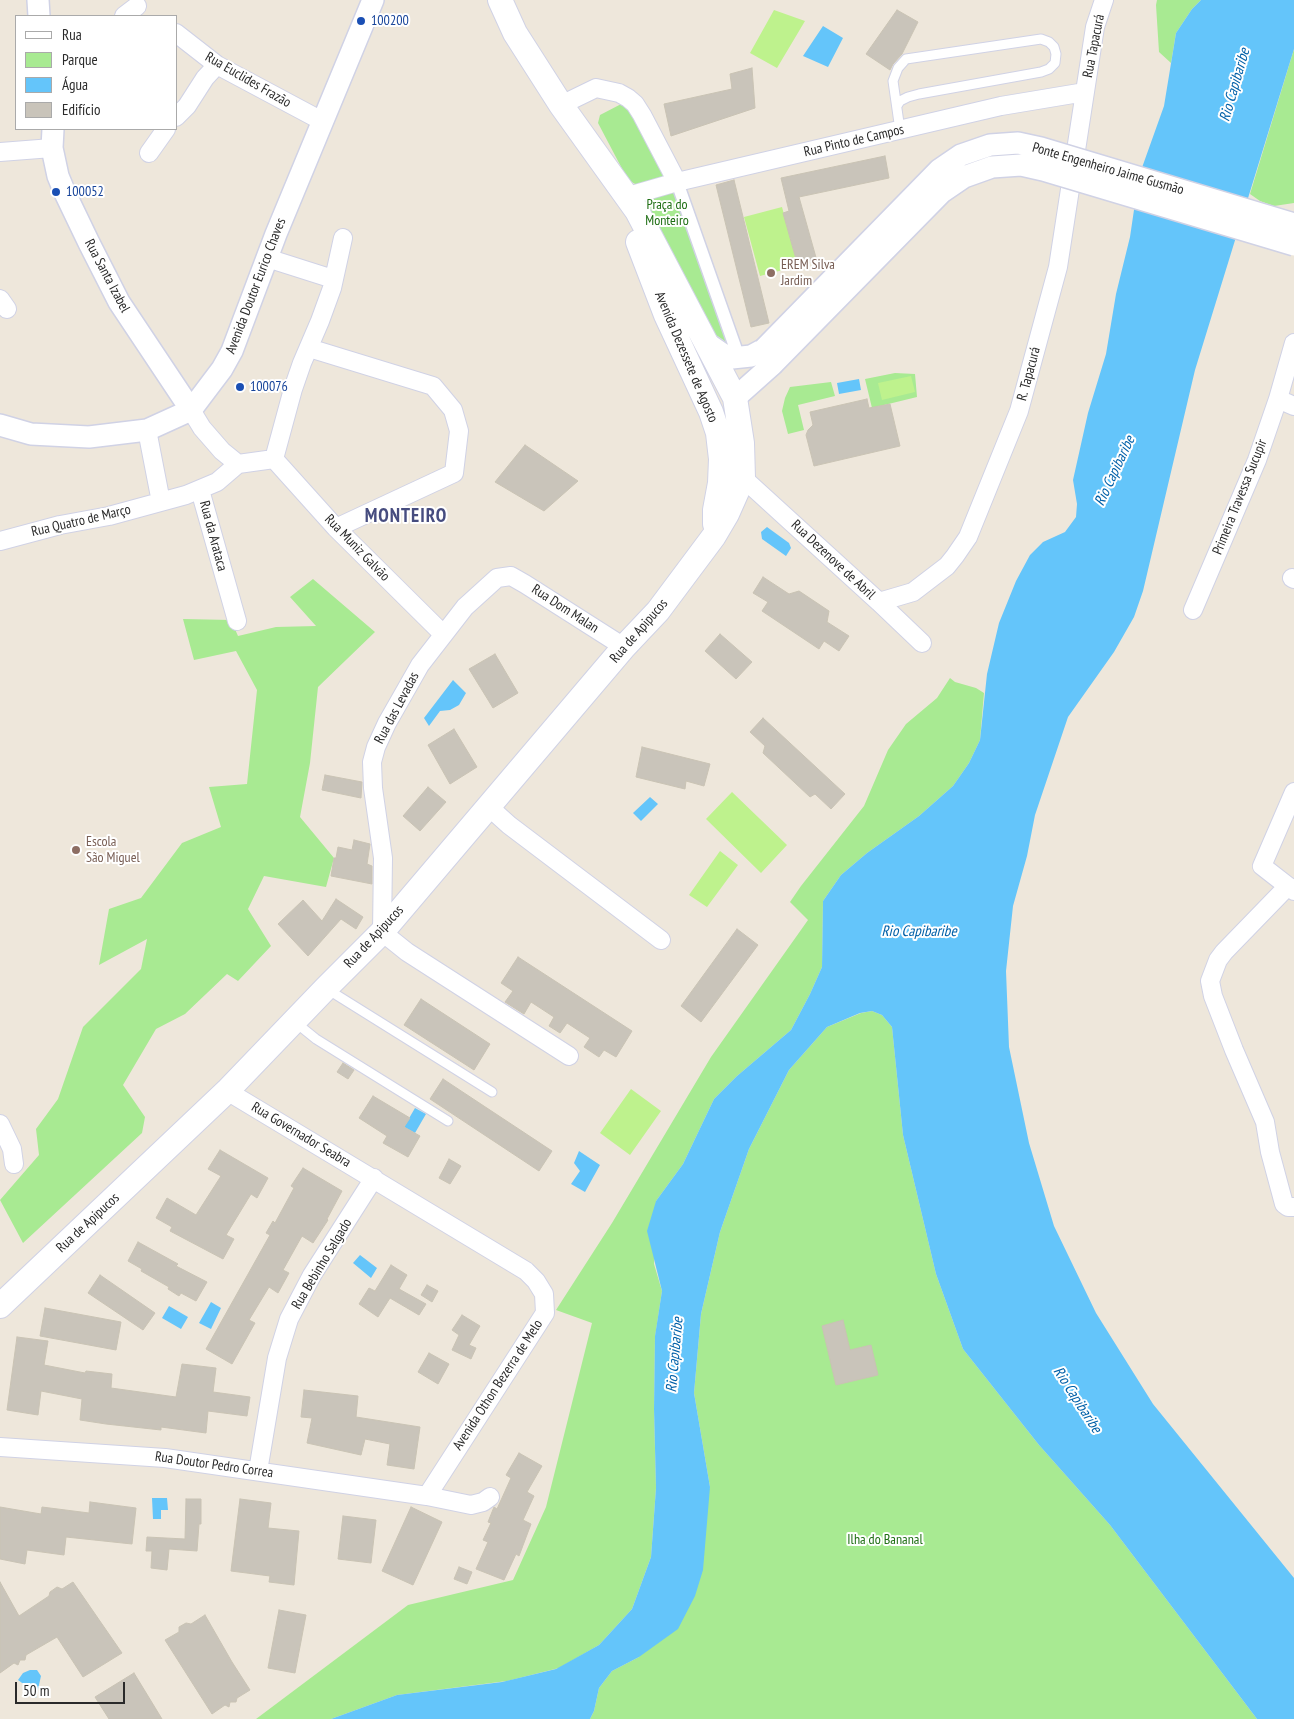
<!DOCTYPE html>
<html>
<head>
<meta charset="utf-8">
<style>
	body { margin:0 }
	#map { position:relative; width:1294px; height:1719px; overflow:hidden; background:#eee7db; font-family:"PT Sans Narrow",sans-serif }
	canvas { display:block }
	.legend { position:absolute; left:15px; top:15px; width:162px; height:115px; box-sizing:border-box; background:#fff; border:1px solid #aaa; margin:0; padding:6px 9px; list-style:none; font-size:15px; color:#2a2a2a }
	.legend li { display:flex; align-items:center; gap:10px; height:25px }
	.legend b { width:25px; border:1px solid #aaa }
	.scale { position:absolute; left:15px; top:1682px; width:110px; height:22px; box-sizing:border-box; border:2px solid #2a2a2a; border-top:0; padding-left:6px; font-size:15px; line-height:18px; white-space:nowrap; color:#2a2a2a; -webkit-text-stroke:4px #fff; paint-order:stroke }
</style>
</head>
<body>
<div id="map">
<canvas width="1294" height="1719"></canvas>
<ul class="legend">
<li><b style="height:6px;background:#fff"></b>Rua</li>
<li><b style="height:14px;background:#a8ea92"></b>Parque</li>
<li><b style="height:14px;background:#64c5fa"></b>Água</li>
<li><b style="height:14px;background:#c9c4ba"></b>Edifício</li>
</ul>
<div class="scale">50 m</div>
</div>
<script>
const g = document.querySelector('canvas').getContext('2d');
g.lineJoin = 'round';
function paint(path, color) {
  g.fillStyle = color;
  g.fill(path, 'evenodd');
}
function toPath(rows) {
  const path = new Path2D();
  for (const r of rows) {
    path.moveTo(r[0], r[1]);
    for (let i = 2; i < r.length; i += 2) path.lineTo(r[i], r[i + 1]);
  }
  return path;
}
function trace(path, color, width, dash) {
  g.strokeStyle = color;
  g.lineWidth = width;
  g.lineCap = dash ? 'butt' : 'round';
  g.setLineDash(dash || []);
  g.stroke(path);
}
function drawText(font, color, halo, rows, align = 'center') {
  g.font = font + ' "PT Sans Narrow",sans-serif';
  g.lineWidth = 4;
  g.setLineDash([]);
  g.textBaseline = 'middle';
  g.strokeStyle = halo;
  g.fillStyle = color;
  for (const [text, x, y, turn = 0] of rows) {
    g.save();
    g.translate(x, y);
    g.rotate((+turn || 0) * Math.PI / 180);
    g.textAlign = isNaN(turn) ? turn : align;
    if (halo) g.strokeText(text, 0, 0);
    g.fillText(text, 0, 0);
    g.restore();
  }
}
paint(toPath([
	[1157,0,1201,0,1192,9,1176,33,1171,63,1159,52,1156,5],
	[1294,49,1294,203,1274,206,1260,201,1250,194],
	[627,101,669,176,637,185,628,180,598,123,600,115],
	[673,190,734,344,726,342,713,333,645,205,648,199],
	[895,373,915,374,917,397,872,408,865,379],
	[831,382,835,396,798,405,804,430,788,434,782,411,785,398,790,387],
	[313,579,375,632,318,687,310,763,300,817,334,858,326,887,264,876,248,909,271,946,238,981,227,974,185,1014,156,1029,123,1085,145,1117,142,1133,23,1243,0,1200,39,1155,36,1129,58,1099,83,1027,141,969,147,939,99,965,109,909,141,898,182,843,221,827,209,787,247,784,257,690,236,651,194,660,183,619,231,620,238,636,276,627,316,626,290,597],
	[950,678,955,682,976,688,984,693,980,740,969,763,953,786,919,816,867,853,841,875,823,901,822,967,810,994,791,1030,737,1076,714,1099,683,1164,656,1201,654,1264,662,1291,655,1337,654,1410,656,1488,651,1557,632,1609,599,1645,559,1668,507,1681,397,1695,331,1719,256,1719,408,1605,513,1580,546,1507,592,1323,556,1310,612,1223,711,1057,808,920,790,902,801,886,864,806,888,750,906,724,937,698],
	[872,1011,882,1015,892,1027,903,1135,936,1274,963,1349,1039,1445,1110,1525,1257,1719,590,1719,594,1711,599,1688,612,1671,639,1657,710,1487,694,1393,701,1314,720,1232,749,1149,789,1070,827,1027,861,1013]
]), '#a8ea92');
paint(toPath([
	[774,10,805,21,777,68,750,53],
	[782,207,798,266,760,276,744,217],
	[911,376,915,392,882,400,878,383],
	[732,792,787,845,761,873,706,819],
	[720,851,738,865,707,907,689,895],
	[631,1089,661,1111,630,1155,600,1133]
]), '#bef28d');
paint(toPath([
	[1201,0,1294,0,1294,49,1195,370,1143,591,1134,617,1114,652,1068,717,1035,815,1027,856,1013,906,1006,971,1009,1047,1029,1143,1054,1226,1096,1313,1153,1404,1294,1578,1294,1719,1257,1719,1110,1525,1039,1445,963,1349,936,1274,903,1135,892,1027,882,1015,872,1011,860,1013,827,1027,789,1070,749,1149,720,1232,701,1314,694,1393,710,1487,703,1570,695,1596,678,1629,639,1657,612,1671,599,1688,594,1711,590,1719,331,1719,397,1695,502,1682,556,1669,599,1645,632,1609,651,1557,656,1488,654,1409,655,1336,662,1291,647,1231,656,1201,683,1164,714,1099,737,1076,791,1030,810,994,822,967,823,901,841,875,867,853,919,816,953,786,969,763,980,740,987,674,999,623,1016,581,1030,555,1043,542,1065,532,1076,517,1077,504,1073,480,1088,413,1106,354,1116,294,1130,237,1139,176,1164,106,1176,33,1192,9],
	[823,26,843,38,828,67,803,56],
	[859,379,861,390,839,394,837,383],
	[767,527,789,543,791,548,786,556,762,539,761,532],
	[453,680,466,693,459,705,450,710,440,711,429,726,424,718],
	[650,797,658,804,641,821,633,813],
	[415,1108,426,1114,415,1133,404,1127],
	[579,1151,600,1165,585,1192,571,1184,580,1171,574,1163],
	[360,1255,377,1268,371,1278,353,1263],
	[211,1302,221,1308,211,1329,199,1323],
	[169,1306,188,1317,181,1329,162,1318],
	[152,1498,167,1498,168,1510,161,1510,161,1519,153,1519],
	[30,1670,37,1670,41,1676,36,1698,29,1688,18,1680,23,1673]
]), '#64c5fa');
const building = toPath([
	[897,10,918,22,902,54,893,64,890,70,866,54,897,10],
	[752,68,755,108,671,136,664,104,732,89,730,74,752,68],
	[885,156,889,178,799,197,817,261,798,266,783,213,789,211,781,178,885,156],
	[734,180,769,323,751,327,716,185,734,180],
	[867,399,869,408,890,404,900,446,814,466,806,435,808,430,813,425,810,412,867,399],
	[525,445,578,481,544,511,495,482,525,445],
	[763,577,789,594,799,591,829,611,827,622,849,636,839,651,824,641,819,649,762,611,768,602,753,593,763,577],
	[720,634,752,662,736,679,705,651,720,634],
	[495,654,518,693,493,708,469,669,495,654],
	[763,718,845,794,831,809,815,794,810,797,763,753,765,746,750,732,763,718],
	[454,729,477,767,450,784,428,745,454,729],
	[642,747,710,764,704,786,686,781,685,789,636,777,642,747],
	[325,775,362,782,361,798,322,790,325,775],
	[428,787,446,802,420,831,403,816,428,787],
	[354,840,370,844,367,864,372,866,372,884,331,876,334,858,336,858,338,847,352,850,354,840],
	[336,899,363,917,356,929,341,919,308,956,278,924,303,900,322,921,336,899],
	[737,929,758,945,701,1022,681,1006,737,929],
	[518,957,632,1031,616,1057,604,1050,599,1057,584,1047,590,1038,567,1023,560,1033,549,1026,554,1017,531,1002,524,1014,505,1002,513,991,501,983,518,957],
	[421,999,490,1044,474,1070,404,1025,421,999],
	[343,1063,354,1070,348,1079,337,1072,343,1063],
	[443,1079,552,1151,539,1171,430,1099,443,1079],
	[373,1096,410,1118,404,1127,420,1136,408,1157,383,1143,387,1136,359,1118,373,1096],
	[220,1150,268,1178,257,1198,251,1194,226,1235,234,1239,223,1259,170,1231,172,1227,156,1218,167,1198,196,1215,221,1176,208,1169,220,1150],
	[449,1159,461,1166,450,1184,439,1178,449,1159],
	[303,1168,342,1191,327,1219,328,1220,313,1243,302,1236,283,1270,289,1273,278,1293,269,1287,249,1320,255,1323,232,1364,206,1349,270,1235,266,1233,273,1221,275,1223,294,1188,291,1186,303,1168],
	[138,1242,178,1264,176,1266,207,1282,196,1301,181,1293,179,1296,168,1289,169,1287,141,1271,142,1269,128,1261,138,1242],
	[391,1265,407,1275,399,1289,426,1304,419,1315,390,1298,378,1317,359,1304,369,1288,375,1291,391,1265],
	[100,1275,155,1313,143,1330,88,1293,100,1275],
	[427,1285,438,1291,432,1302,421,1295,427,1285],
	[45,1308,121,1322,116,1350,40,1336,45,1308],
	[462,1315,480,1326,469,1345,476,1348,471,1359,452,1350,459,1335,452,1330,462,1315],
	[843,1320,850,1350,871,1345,878,1375,836,1385,822,1326,843,1320],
	[17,1337,48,1341,44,1365,85,1373,86,1371,112,1374,111,1388,176,1397,182,1364,216,1368,213,1392,250,1397,247,1416,208,1411,206,1433,161,1427,161,1430,106,1424,80,1420,82,1399,41,1391,38,1415,7,1410,17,1337],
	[429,1353,449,1364,438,1384,418,1372,429,1353],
	[304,1390,358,1396,356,1417,420,1427,414,1469,387,1465,390,1444,365,1439,361,1455,307,1443,312,1418,301,1417,304,1390],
	[519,1453,542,1466,527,1492,534,1496,523,1520,531,1524,519,1556,516,1554,504,1580,476,1569,488,1542,483,1540,491,1523,488,1522,494,1507,497,1509,511,1478,506,1475,519,1453],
	[186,1499,201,1499,201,1524,199,1524,197,1551,169,1549,167,1570,151,1568,152,1551,146,1551,147,1537,185,1539,186,1499],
	[240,1499,271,1503,268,1528,299,1531,294,1585,269,1582,270,1576,231,1571,240,1499],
	[90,1502,136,1508,132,1544,66,1537,64,1555,27,1550,25,1564,0,1559,0,1507,41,1514,42,1507,89,1513,90,1502],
	[411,1507,442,1522,413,1585,382,1571,411,1507],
	[343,1516,376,1520,371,1563,338,1559,343,1516],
	[459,1567,472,1572,467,1584,454,1579,459,1567],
	[0,1582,19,1616,49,1596,50,1592,57,1587,62,1589,73,1582,122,1653,83,1677,57,1637,26,1655,25,1660,20,1660,18,1665,14,1663,0,1673,0,1582],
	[279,1610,306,1615,295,1673,268,1668,279,1610],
	[205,1615,232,1662,250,1690,237,1698,236,1702,230,1702,229,1707,225,1705,212,1714,165,1640,179,1632,179,1627,186,1623,191,1624,205,1615],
	[134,1673,162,1719,109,1719,95,1697,134,1673]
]);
paint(building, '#c9c4ba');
trace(building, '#c9c3b4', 1);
const service = toPath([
	[897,106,900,101,908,97,919,94,1041,72,1049,69,1055,63,1056,54,1054,47,1049,42,1041,39,906,59,898,68,893,81,900,130],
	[327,989,492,1092],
	[295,1022,316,1039,448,1121]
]);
const pedestrian = toPath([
	[677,182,739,358]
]);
const minor = toPath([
	[124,16,137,6],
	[176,33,217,65,322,121],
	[561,105,596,88,619,93,628,98,635,104,642,115,677,182],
	[176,117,187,106,205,78,217,65],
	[0,152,52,148],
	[149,153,166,129],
	[625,197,677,182,1001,106,1085,92],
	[267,258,333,279],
	[0,299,7,309],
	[309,348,433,386,453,410,459,431,454,473,336,528],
	[1278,399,1294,406],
	[191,410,202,428,222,451,238,464],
	[147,430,161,502],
	[274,459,336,528,443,634],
	[274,459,293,389,302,363,320,321,332,288,343,238],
	[743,478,879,602,922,643],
	[200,490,237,621],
	[0,541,60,525,109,516,186,495,217,482,238,464,274,459],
	[1292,578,1294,579],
	[879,602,913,592,947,566,955,556,968,537,1019,411,1058,267,1095,27,1104,0],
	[1193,610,1257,460,1278,399,1294,343],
	[1294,792,1262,866,1294,891],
	[489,807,509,825,661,940],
	[1288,886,1224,952,1218,960,1210,981,1213,996,1234,1050,1265,1122,1270,1152,1284,1204,1288,1207,1294,1207],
	[569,1056,407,952,382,932,383,858,373,788,372,762,376,747,387,723,420,665,465,607,497,578,511,576,525,584,624,647],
	[227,1091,526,1271,536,1281,544,1294,545,1313,427,1496],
	[0,1124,12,1149,14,1164],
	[0,1447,165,1458,427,1496,471,1505,483,1502,490,1497],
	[258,1471,277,1358,289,1319,312,1275,374,1178]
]);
const tertiary = toPath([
	[38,0,39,16],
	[53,129,52,148,58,176,65,193,89,243,119,302,191,410],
	[705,342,721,353,732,358,751,356,764,349],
	[735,398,772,365],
	[0,425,31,434,89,437,147,430,191,410,222,369,232,351,276,234,373,0]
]);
const secondary = toPath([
	[638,242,666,315,711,412,718,433,721,459,720,483,715,510,715,524],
	[0,1306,227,1091,326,988,382,932,624,647,658,611,714,536,727,514,743,478,742,443,735,398,637,211,561,105,515,33,500,0]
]);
trace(service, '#d0d2e5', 11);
trace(pedestrian, '#d0d2e5', 15);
trace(minor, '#d0d2e5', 20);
trace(tertiary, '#d0d2e5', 24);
trace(secondary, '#d0d2e5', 26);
trace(service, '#fff', 9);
trace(pedestrian, '#fff', 12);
trace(minor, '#fff', 18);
trace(tertiary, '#fff', 21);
trace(secondary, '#fff', 24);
const tertiaryBridge = toPath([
	[764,349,939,170,961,155,990,145,1018,143,1041,148,1294,224],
	[772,365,942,192,964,177,992,167,1021,165,1043,170,1294,245]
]);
trace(tertiaryBridge, '#d0d2e5', 24, []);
trace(tertiaryBridge, '#fff', 21);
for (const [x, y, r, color] of [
	[361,21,5,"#1a4fb4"],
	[56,192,5,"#1a4fb4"],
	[771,273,5,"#8d6e63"],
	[240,387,5,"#1a4fb4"],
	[76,850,5,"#8d6e63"]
]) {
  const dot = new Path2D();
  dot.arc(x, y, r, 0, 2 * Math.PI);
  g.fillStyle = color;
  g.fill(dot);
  trace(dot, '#fff', 2);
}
drawText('14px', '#164399', '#fff', [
	["100200",371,21],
	["100052",66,192],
	["100076",250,387]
], 'left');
drawText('14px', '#2a2a2a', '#fff', [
	["Rua Tapacurá",1094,46,-79],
	["Rua Euclides Frazão",248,80,30],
	["Rua Pinto de Campos",854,141,-13],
	["Ponte Engenheiro Jaime Gusmão",1108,169,16],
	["Rua Santa Izabel",107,276,62],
	["Avenida Doutor Eurico Chaves",256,286,-69],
	["Avenida Dezessete de Agosto",686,357,67],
	["R. Tapacurá",1029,374,-75],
	["Primeira Travessa Sucupir",1240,497,-68],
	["Rua Quatro de Março",81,521,-13],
	["Rua da Arataca",213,536,75],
	["Rua Muniz Galvão",357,548,46],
	["Rua Dezenove de Abril",833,560,43],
	["Rua Dom Malan",565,609,33],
	["Rua de Apipucos",639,631,-49],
	["Rua das Levadas",397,708,-62],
	["Rua de Apipucos",374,937,-47],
	["Rua Governador Seabra",301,1135,31],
	["Rua de Apipucos",88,1223,-43],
	["Rua Bebinho Salgado",322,1264,-59],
	["Avenida Othon Bezerra de Melo",498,1385,-57],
	["Rua Doutor Pedro Correa",214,1465,8]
]);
drawText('14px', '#1e6e13', '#fff', [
	["Praça do",667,205],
	["Monteiro",667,221],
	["Ilha do Bananal",885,1540]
]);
drawText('14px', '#785e54', '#fff', [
	["EREM Silva",781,265],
	["Jardim",781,281],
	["Escola",86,842],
	["São Miguel",86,858]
], 'left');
drawText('italic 15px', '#0160a8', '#fff', [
	["Rio Capibaribe",1235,85,-74],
	["Rio Capibaribe",1115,471,-65],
	["Rio Capibaribe",919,932],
	["Rio Capibaribe",675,1355,-85],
	["Rio Capibaribe",1077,1400,57]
]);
g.letterSpacing = '1px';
drawText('bold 19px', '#464c7f', '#fff', [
	["MONTEIRO",406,517]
]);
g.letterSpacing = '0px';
</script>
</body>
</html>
